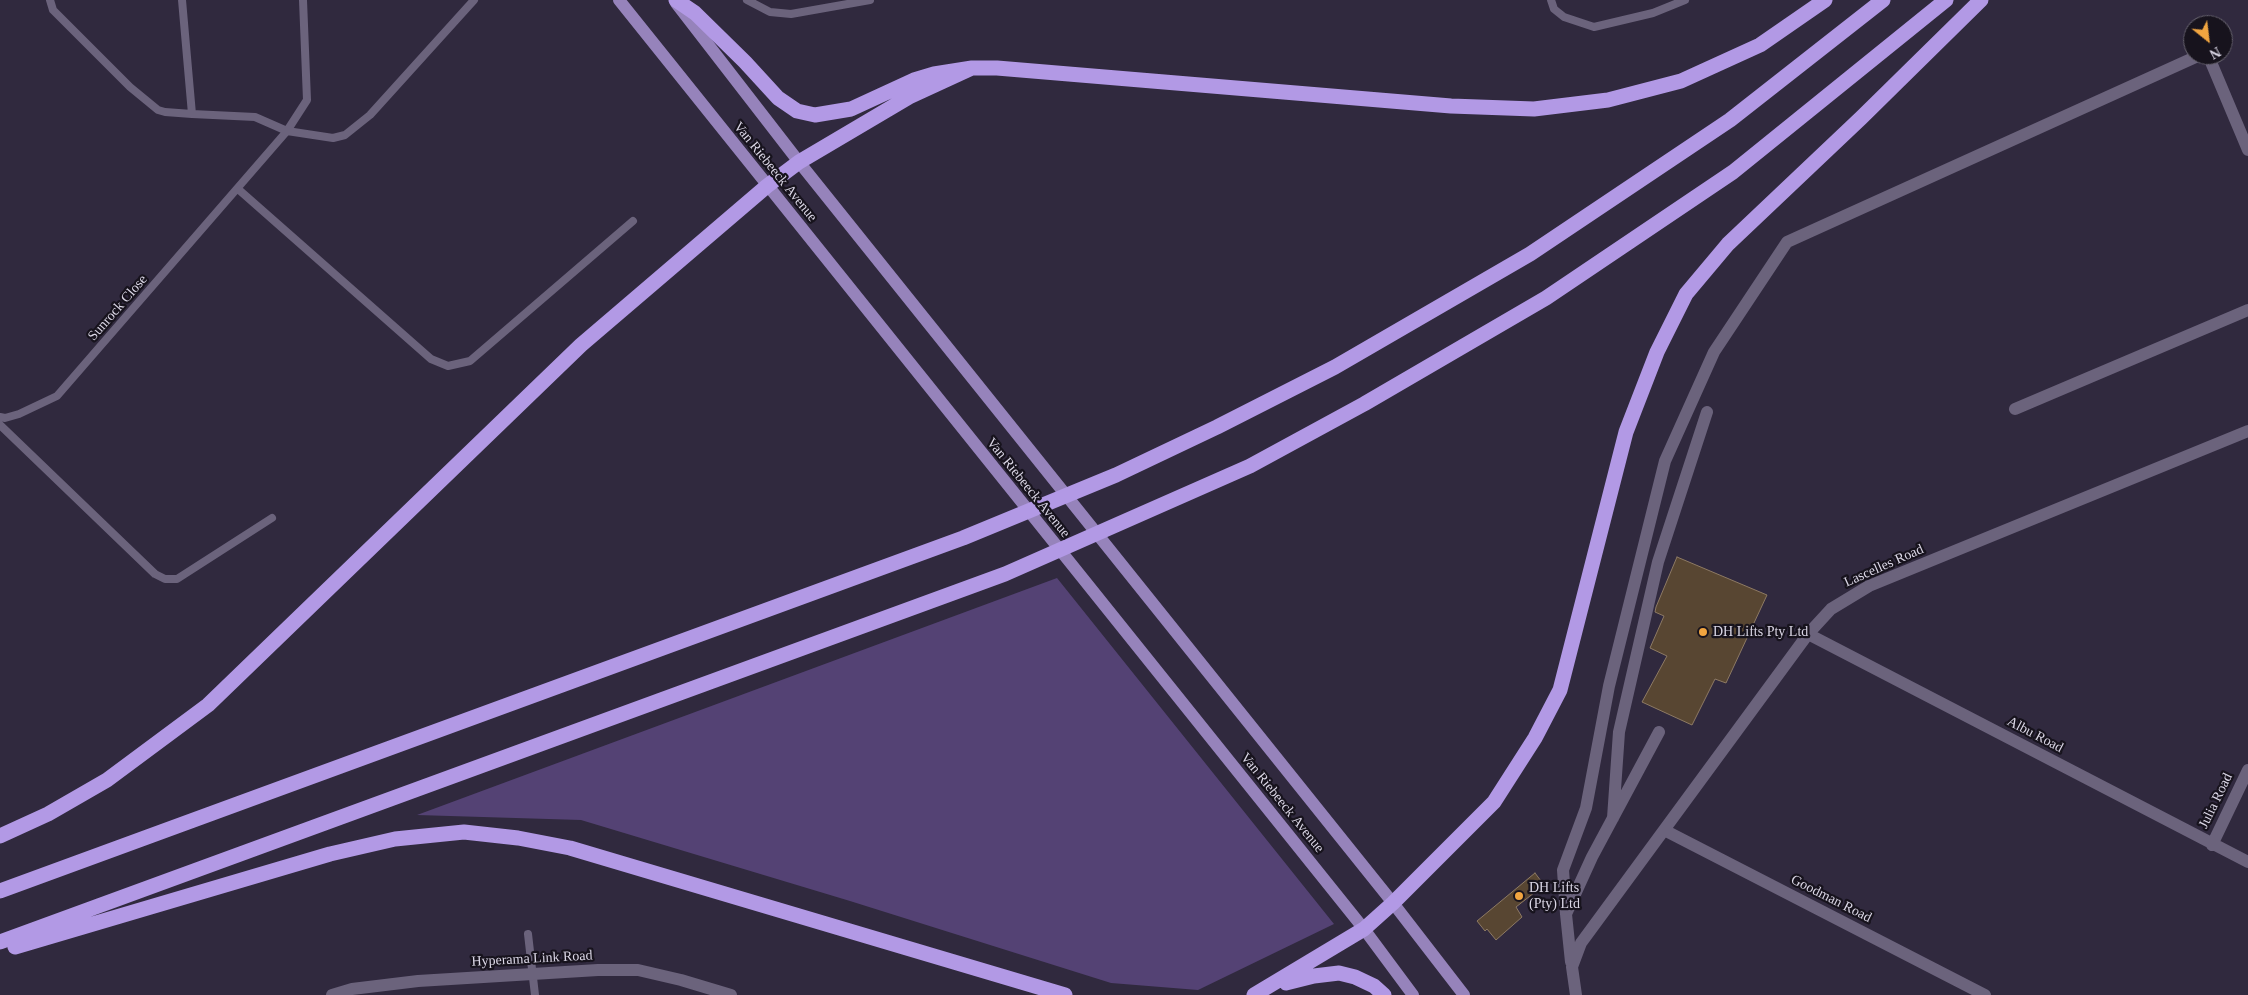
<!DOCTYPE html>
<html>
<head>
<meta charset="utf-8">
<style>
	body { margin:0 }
	#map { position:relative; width:2248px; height:995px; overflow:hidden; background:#30293e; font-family:Georgia,serif }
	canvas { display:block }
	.north { position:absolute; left:2183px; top:15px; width:50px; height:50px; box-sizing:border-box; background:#17131d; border:1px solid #65616d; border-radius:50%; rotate:151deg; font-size:14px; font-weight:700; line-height:20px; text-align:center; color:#dbd7e6 }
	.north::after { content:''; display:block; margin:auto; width:18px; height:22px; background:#f1a540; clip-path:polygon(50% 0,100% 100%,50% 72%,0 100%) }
</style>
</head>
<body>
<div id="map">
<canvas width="2248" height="995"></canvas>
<div class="north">N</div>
</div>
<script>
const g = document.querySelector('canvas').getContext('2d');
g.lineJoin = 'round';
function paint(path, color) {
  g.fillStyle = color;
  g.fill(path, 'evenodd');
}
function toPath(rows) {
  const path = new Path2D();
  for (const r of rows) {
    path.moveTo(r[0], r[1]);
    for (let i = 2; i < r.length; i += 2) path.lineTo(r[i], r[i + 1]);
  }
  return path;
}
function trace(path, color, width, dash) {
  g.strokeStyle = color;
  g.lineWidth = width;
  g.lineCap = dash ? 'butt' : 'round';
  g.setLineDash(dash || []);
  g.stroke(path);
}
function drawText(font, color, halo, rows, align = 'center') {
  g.font = font + ' Georgia,serif';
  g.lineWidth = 4.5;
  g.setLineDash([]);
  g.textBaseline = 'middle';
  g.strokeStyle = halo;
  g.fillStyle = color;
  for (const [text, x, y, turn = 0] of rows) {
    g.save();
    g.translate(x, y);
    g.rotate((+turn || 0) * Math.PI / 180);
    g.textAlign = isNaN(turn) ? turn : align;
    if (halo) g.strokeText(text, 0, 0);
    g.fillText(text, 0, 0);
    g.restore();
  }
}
paint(toPath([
	[1057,578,1334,924,1198,990,1111,983,850,901,581,820,417,815]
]), '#544274');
const building = toPath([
	[1677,557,1767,595,1726,683,1715,679,1692,725,1642,702,1667,656,1650,648,1664,616,1655,612,1656,607,1677,557],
	[1535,873,1544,885,1516,907,1522,917,1496,940,1487,929,1485,931,1477,921,1535,873]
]);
paint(building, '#584632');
trace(building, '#8d7a64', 1);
trace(toPath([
	[50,0,53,10,130,87,158,110,165,112,192,114,255,117,287,131,333,138,345,135,370,115,474,0],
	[182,0,192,114],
	[747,0,770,12,791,14,870,0],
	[1551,0,1554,9,1564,17,1594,27,1653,13,1685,0],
	[238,189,431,359,448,366,470,361,633,221],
	[0,417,5,418,19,414,57,396,287,131,307,100,303,0],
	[0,425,155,574,165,579,177,579,272,518],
	[528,934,535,995]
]), '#6b637c', 8);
trace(toPath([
	[2208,55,2248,150],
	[2015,409,2248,310],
	[1808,634,2248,862],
	[1613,818,1619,732,1658,562,1707,412],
	[1664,830,1985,995],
	[2212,845,2248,770],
	[1566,914,1563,870,1586,808,1609,686,1665,461,1714,352,1787,242,2200,55],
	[1571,962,1566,914,1592,857,1659,732],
	[332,995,352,989,418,981,598,970,638,970,681,980,731,995],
	[1576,995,1572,967,1581,943,1808,634,1831,609,1869,586,2248,431]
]), '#6b637c', 12);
trace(toPath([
	[619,0,1364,929,1413,995],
	[676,3,799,162,1393,903,1464,995]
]), '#9683bb', 12);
trace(toPath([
	[676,0,695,13,745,62,778,98,797,111,815,115,851,109,914,80,934,74,972,68,997,68,1451,106,1534,109,1608,100,1681,81,1760,45,1825,0],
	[0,836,48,814,107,780,208,705,581,345,767,186,799,162,909,97,972,68],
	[0,891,963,538,1116,475,1217,427,1335,367,1530,254,1730,120,1883,0],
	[0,942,1005,574,1250,466,1364,404,1546,298,1733,172,1946,0],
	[15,947,330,854,395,839,464,832,518,838,570,848,1065,995],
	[1286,983,1314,976,1339,973,1355,977,1374,986,1384,995],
	[1254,995,1364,929,1393,903,1494,802,1535,738,1560,690,1626,432,1657,352,1686,294,1728,244,1861,118,1981,0]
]), '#b299e5', 15);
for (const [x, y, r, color] of [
	[1703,632,5,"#f1a540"],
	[1519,896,5,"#f1a540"]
]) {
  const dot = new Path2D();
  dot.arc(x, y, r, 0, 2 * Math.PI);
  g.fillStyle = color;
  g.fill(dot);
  trace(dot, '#17131d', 2);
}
drawText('14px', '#dbd7e6', '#17131d', [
	["Van Riebeeck Avenue",775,172,51],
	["Sunrock Close",118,308,-49],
	["Van Riebeeck Avenue",1028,488,51],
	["Lascelles Road",1884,566,-24],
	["Albu Road",2035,735,28],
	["Julia Road",2216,801,-64],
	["Van Riebeeck Avenue",1282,803,51],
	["Goodman Road",1831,899,27],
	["Hyperama Link Road",532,959,-3]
]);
drawText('14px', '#dbd7e6', '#17131d', [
	["DH Lifts Pty Ltd",1713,632],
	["DH Lifts",1529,888],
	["(Pty) Ltd",1529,904]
], 'left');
</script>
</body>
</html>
